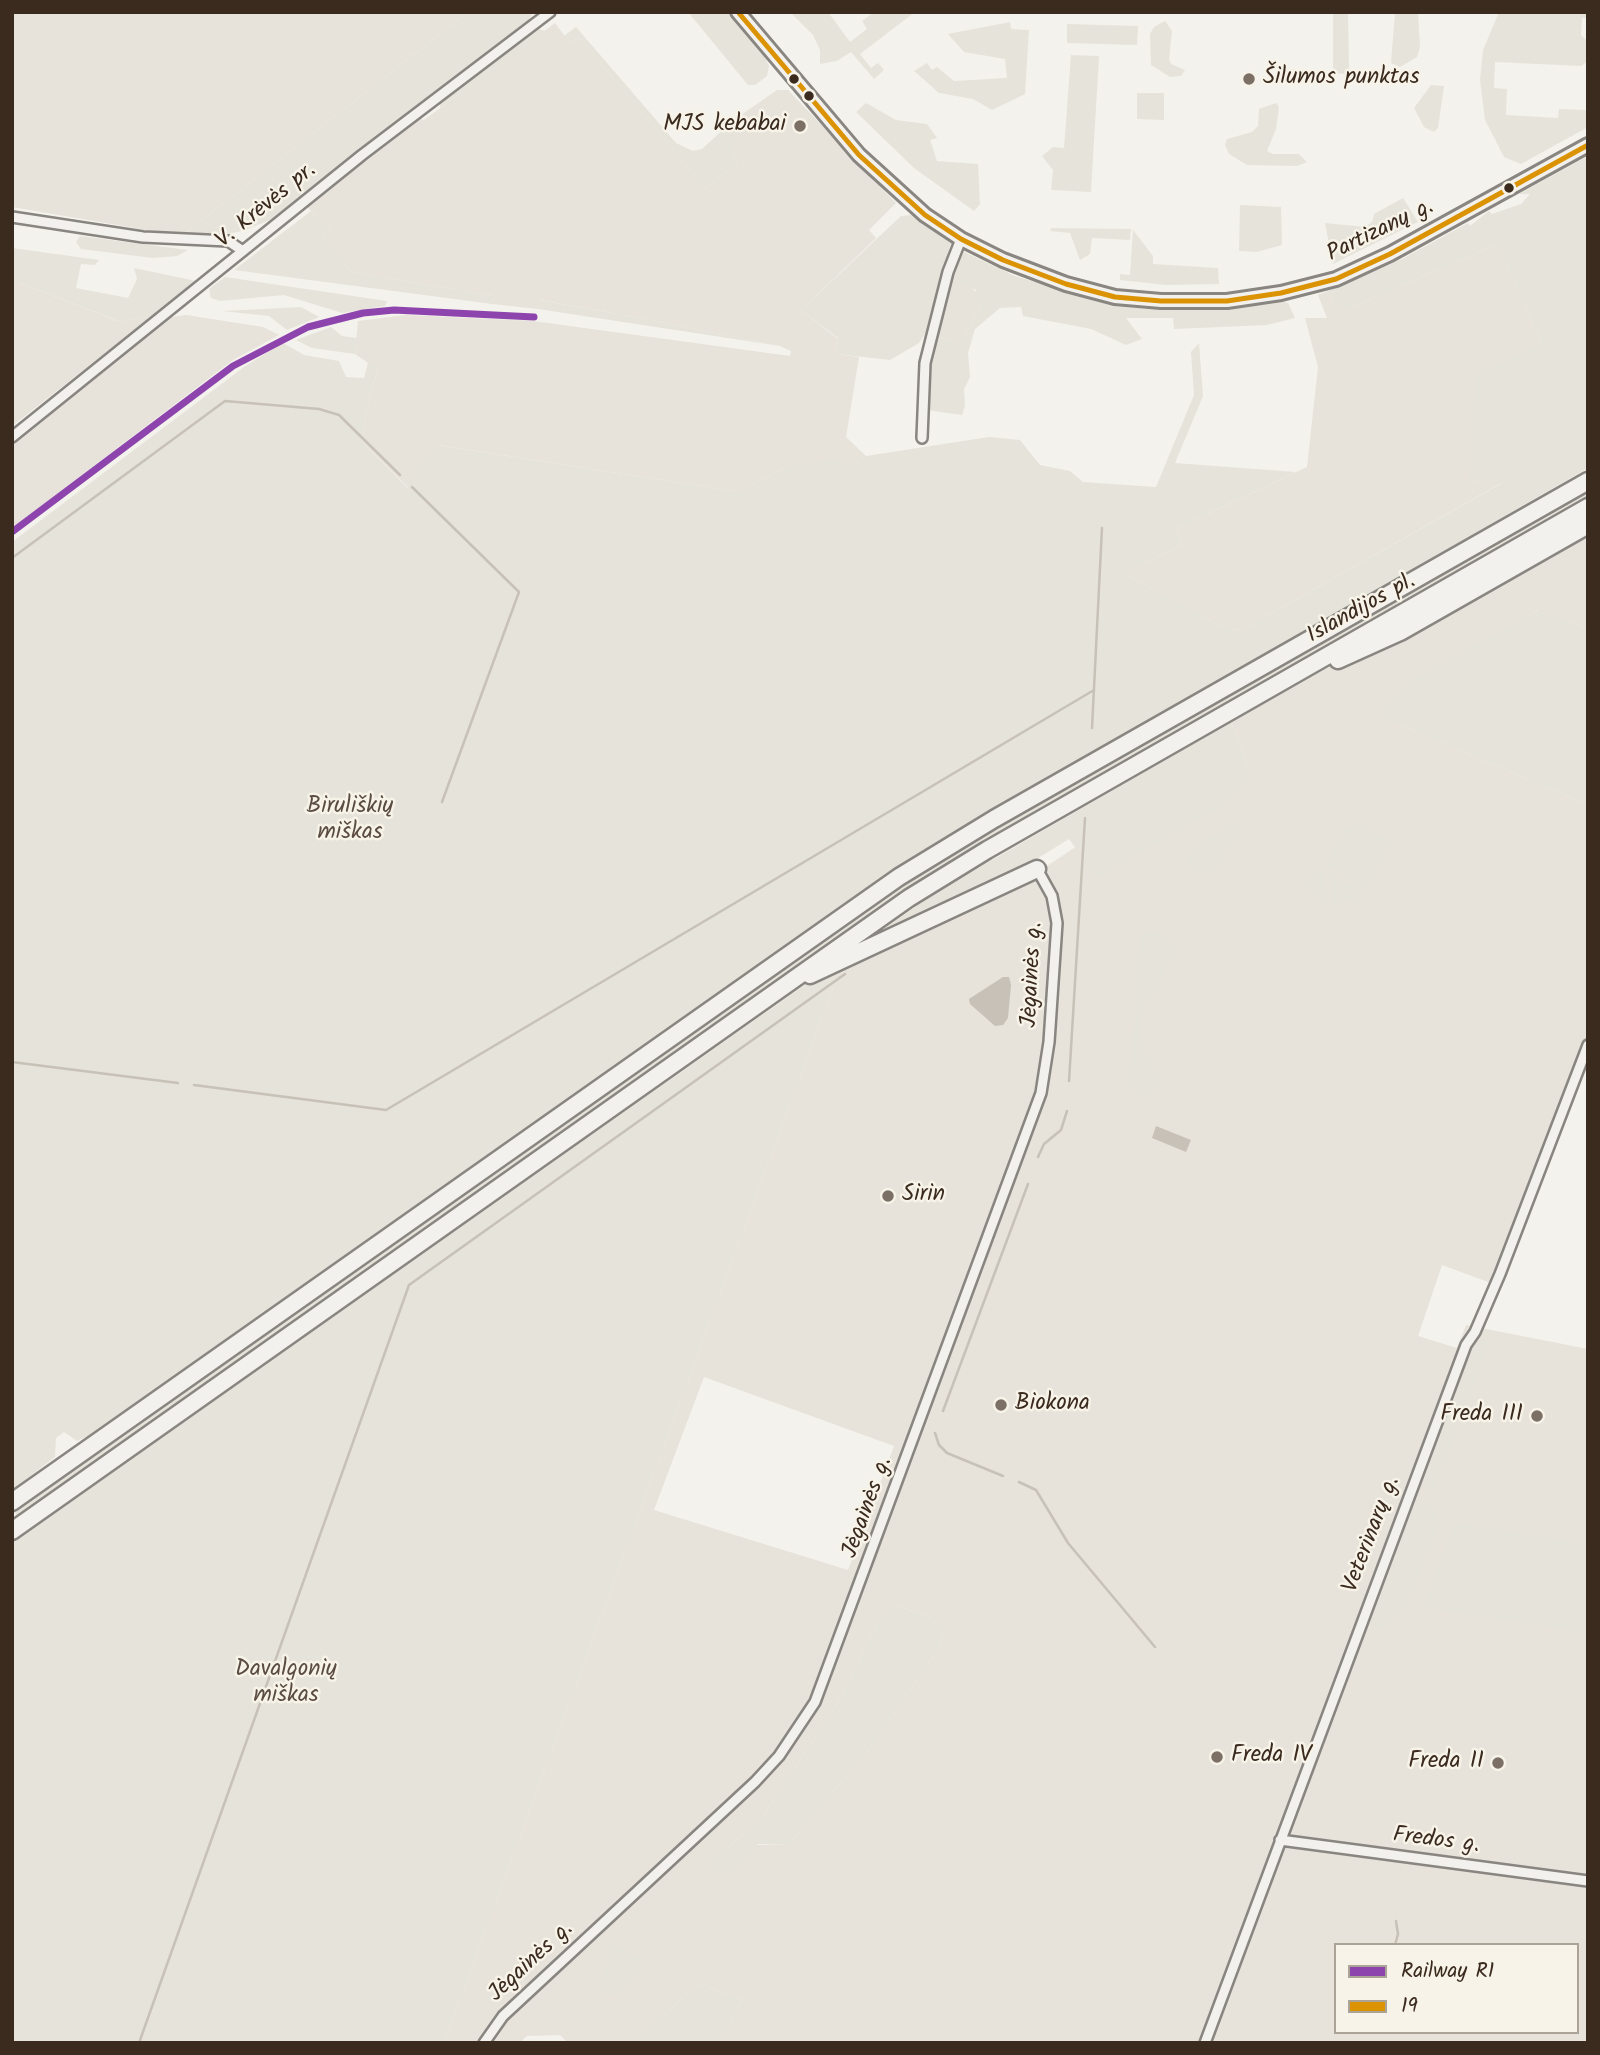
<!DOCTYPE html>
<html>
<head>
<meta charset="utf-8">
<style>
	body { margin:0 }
	#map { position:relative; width:1600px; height:2055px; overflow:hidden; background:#f4f2ec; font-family:Kalam,sans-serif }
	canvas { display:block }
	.frame { position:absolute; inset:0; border:14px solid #3b2a1e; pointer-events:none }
	.legend { position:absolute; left:1334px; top:1943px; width:245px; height:91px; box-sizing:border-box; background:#f7f3e8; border:2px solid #aca397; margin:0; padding:9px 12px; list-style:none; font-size:21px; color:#3b2a1e }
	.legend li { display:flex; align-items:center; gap:14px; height:35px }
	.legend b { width:35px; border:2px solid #aca397 }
</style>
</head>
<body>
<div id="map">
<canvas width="1600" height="2055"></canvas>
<div class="frame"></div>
<ul class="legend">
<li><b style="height:9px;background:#8e44ad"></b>Railway R1</li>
<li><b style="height:9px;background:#db9304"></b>19</li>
</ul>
</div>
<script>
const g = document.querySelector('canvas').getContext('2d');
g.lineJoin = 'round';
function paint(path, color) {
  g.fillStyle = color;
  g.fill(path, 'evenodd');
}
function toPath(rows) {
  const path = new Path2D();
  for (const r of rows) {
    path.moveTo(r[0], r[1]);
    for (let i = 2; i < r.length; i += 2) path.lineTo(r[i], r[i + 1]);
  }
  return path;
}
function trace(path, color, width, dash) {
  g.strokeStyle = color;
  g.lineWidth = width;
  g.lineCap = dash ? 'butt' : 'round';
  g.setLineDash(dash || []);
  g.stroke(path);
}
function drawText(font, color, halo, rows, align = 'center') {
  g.font = font + ' Kalam,sans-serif';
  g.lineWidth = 5;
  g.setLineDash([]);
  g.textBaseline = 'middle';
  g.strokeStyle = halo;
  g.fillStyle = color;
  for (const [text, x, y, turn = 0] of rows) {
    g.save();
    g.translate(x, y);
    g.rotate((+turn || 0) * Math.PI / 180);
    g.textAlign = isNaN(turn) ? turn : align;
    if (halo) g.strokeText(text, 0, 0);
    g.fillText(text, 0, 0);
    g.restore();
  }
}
paint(toPath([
	[12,12,468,12,182,236,12,207],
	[555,23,570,43,578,37,706,189,737,163,731,149,731,122,777,90,788,90,896,203,869,230,876,238,801,310,838,339,836,354,859,357,846,437,866,456,849,468,785,467,739,492,438,445,421,460,409,488,362,442,367,407,379,365,368,363,355,354,358,321,406,315,533,321,790,356,791,351,780,346,646,319,540,300,538,309,492,304,493,296,352,272,323,237,331,230,307,207,418,118,424,120],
	[1498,244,1542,344,1469,480,1503,482,1242,630,1227,629,1122,573,1183,545,1176,529,1307,467,1318,367,1305,318,1327,318,1318,295,1331,290,1334,304,1343,301,1343,311],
	[954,267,962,271,982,303,960,345,935,336],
	[12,280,118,321,151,317,12,426],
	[186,315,263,327,279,335,233,360,12,528,12,446,162,324,172,317],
	[1588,529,1588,629,1537,610,1379,716,1588,805,1588,1061,1499,1286,1442,1265,1418,1336,1457,1348,1466,1325,1588,1349,1588,2043,718,2043,743,2001,699,1983,632,2043,568,2043,560,2035,527,2036,519,2043,444,2043,834,985,836,968,1008,892,1077,846,1097,878,1252,776,1231,722,1491,577,1537,565,1549,552],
	[704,1377,894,1446,848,1570,654,1510],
	[896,1605,931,1618,945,1631,937,1651,868,1751,788,1845,758,1845,713,1859,759,1822,839,1701,879,1620],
	[1336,1945,1577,1945,1577,2032,1336,2032]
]), '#e7e2da');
paint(toPath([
	[468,12,533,12,527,23,274,218,246,230,223,235,182,236],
	[688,12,727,12,765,57,769,66,767,76,755,85,748,85],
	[790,12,828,12,850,42,867,29,862,21,874,12,915,12,860,54,871,68,878,63,884,70,874,79,851,52,837,61,820,64,820,50,813,35],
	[1333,12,1348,12,1349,69,1346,74,1336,73,1333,69],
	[1395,12,1418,12,1420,47,1417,57,1400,67,1391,63],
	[1499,12,1588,12,1588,18,1582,18,1581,35,1588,42,1588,61,1581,66,1495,62,1494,88,1507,89,1506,115,1558,118,1559,109,1588,110,1588,127,1521,164,1504,157,1485,120,1480,80,1483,50],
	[1165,21,1172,31,1169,59,1171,64,1185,70,1181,76,1170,77,1151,65,1150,34,1154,27],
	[1010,22,1011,29,1029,30,1025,94,992,110,973,99,939,93,914,71,927,63,932,70,937,67,954,81,1007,78,1005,59,964,52,948,34],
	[1067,24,1138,26,1137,45,1067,43],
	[576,27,676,143,693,151,702,149,727,126,731,127,739,137,731,149,737,163,706,189,578,37,570,43,564,36],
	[539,29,545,31,440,108,440,101],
	[1071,55,1099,56,1091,192,1051,190,1053,170,1042,156,1053,147,1064,148],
	[1431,85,1444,86,1438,128,1434,132,1424,127,1414,108],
	[1137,93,1164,93,1164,120,1137,119],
	[866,103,896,120,927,124,937,138,930,140,937,161,978,164,980,204,974,211,914,168,856,112],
	[1276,103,1279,107,1276,129,1267,151,1273,154,1299,154,1307,162,1297,166,1247,165,1229,154,1225,145,1227,139,1252,132,1258,126,1259,109],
	[1588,156,1588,468,907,860,88,1436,77,1441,64,1432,56,1438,55,1457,12,1490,12,542,244,367,283,343,304,355,339,361,346,377,364,378,368,363,379,364,367,407,362,442,408,488,421,460,437,445,739,492,785,467,837,458,849,468,866,456,989,437,1020,440,1040,465,1070,471,1083,482,1156,487,1194,395,1191,352,1199,343,1203,396,1175,463,1296,472,1176,529,1183,545,1122,573,1227,629,1242,630,1502,483,1469,480,1476,373,1542,344,1498,244,1343,311,1343,302,1334,305,1331,290,1402,259,1468,223,1470,226,1489,211,1492,214,1521,204,1530,194,1519,194],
	[1403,198,1418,222,1333,264,1325,223,1365,227,1372,222,1374,214],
	[1240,205,1281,207,1282,245,1257,252,1239,251],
	[311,211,331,230,323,237,352,272,493,296,492,304,234,270],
	[911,215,951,243,928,329,919,343,890,360,836,354,838,338,801,310,901,216],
	[1051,228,1131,229,1130,240,1092,238,1090,254,1080,260,1070,233,1050,231],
	[1133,230,1153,256,1153,264,1218,268,1219,284,1166,285,1120,280,1120,274,1130,275],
	[80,236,188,250,177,256,153,258,81,249,76,242],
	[12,248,99,260,95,265,81,264,76,288,128,298,137,279,134,268,196,281,151,317,119,321,12,280],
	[964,252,1015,276,1111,305,1151,309,1205,309,1282,301,1288,303,1295,318,1267,325,1174,329,1173,318,1126,318,1142,339,1126,345,1091,329,1023,316,1021,307,1000,308,975,329,968,353,970,377,964,389,965,406,962,415,927,410,928,368,935,336,960,345,982,303,973,298,976,290,959,281,962,271,954,267,957,255],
	[225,277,245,280,387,301,385,306,342,313,284,295,220,301,211,298,209,289],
	[539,300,646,319,780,346,538,309],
	[301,307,319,317,287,330,269,316,222,311],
	[331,327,342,336,357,338,355,354,312,348,296,340],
	[1588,490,1588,500,940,870,871,915,19,1517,12,1510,923,870],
	[1538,610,1588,629,1588,805,1379,716,1412,679],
	[1231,722,1252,776,1230,802,1097,878,1069,839,1022,868,850,951,942,889],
	[1237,820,1243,820,1244,825,1215,872,1207,876,1192,869,1187,860,1189,851],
	[1359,824,1394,842,1364,889,1325,864,1345,829],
	[1316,867,1324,873,1329,905,1303,888],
	[1329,872,1364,892,1358,904,1345,898,1337,910,1333,907],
	[1153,930,1170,939,1176,950,1141,1016,1141,1040,1161,1079,1155,1093,1141,1096,1133,1091,1129,1082,1139,940,1144,933],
	[836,968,834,985,444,2043,12,2043,12,1543,809,982],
	[1482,1338,1492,1339,1434,1491,1423,1480,1475,1345],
	[1428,1505,1435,1511,1440,1523,1408,1604,1385,1630,1372,1623,1415,1506],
	[1461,1523,1588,1544,1588,1633,1427,1608,1424,1602,1453,1526],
	[896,1605,931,1618,945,1631,937,1651,868,1751,788,1845,758,1844,734,1870,718,1874,707,1869,713,1859,759,1822,839,1701,879,1620],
	[611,1942,643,1958,642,1971,615,1995,602,1995,601,1980],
	[699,1983,743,2001,718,2043,632,2043]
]), '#e6e3da');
paint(toPath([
	[1003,977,1009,977,1011,985,1008,1018,1003,1025,995,1026,970,1004,969,999],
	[1156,1126,1191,1140,1186,1152,1152,1138]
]), '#c7c1b7');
trace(toPath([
	[412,487,519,592,442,802],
	[12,558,225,401,319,409,339,415,400,475],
	[1092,728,1102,528],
	[12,1062,178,1083],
	[1069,1081,1085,818],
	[194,1085,386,1110,1094,690],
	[1038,1157,1044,1144,1061,1130,1067,1111],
	[943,1411,1028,1184],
	[935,1433,939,1445,947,1453,1003,1476],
	[1019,1482,1036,1490,1068,1543,1155,1647],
	[1395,1945,1398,1934,1396,1921],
	[139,2043,409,1285,845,974]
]), '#c7c1b7', 2.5);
const street = toPath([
	[12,217,143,237,228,241,243,251],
	[12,437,362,155,550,12],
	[922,438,925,363,948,272,961,239],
	[1280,1840,1588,1881],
	[484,2043,503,2016,755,1782,779,1756,815,1702,1041,1093,1049,1042,1057,923,1052,896,1037,869],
	[1205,2043,1466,1345,1475,1332,1500,1274,1588,1045]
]);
const secondary = toPath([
	[738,12,859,155,925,215,961,239,1003,260,1066,284,1115,297,1161,301,1227,301,1281,293,1336,279,1390,254,1588,145]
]);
const highway = toPath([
	[1338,660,1400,632,1588,525],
	[810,975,1037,869],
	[12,1502,899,877,994,819,1588,481],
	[12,1531,909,898,987,850,1588,507]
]);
trace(street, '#898580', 14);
trace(secondary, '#898580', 18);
trace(highway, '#898580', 21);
trace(street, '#f2f1ed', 9);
trace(secondary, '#f2f1ed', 12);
trace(highway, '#f2f1ed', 16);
trace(toPath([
	[738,12,859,155,925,215,961,239,1003,260,1066,284,1115,297,1161,301,1227,301,1281,293,1336,279,1390,254,1588,145]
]), '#db9304', 5);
trace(toPath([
	[12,532,233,366,308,327,363,313,394,310,534,317]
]), '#8e44ad', 7);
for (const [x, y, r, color] of [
	[794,79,6,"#3b2a1e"],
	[1249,79,7,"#7c7066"],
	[809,96,6,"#3b2a1e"],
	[800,126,7,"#7c7066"],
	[1509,188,6,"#3b2a1e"],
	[888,1196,7,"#7c7066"],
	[1001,1405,7,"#7c7066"],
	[1537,1416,7,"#7c7066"],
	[1217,1757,7,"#7c7066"],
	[1498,1763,7,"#7c7066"]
]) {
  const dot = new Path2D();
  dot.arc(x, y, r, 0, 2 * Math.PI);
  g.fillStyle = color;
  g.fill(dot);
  trace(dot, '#f7f3e8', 2.5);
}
drawText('23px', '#3b2a1e', '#f7f3e8', [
	["Šilumos punktas",1263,79],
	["MJS kebabai",786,126,"right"],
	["Sirin",902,1196],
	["Biokona",1015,1405],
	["Freda III",1523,1416,"right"],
	["Freda IV",1231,1757],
	["Freda II",1484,1763,"right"]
], 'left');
drawText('23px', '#3b2a1e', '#f7f3e8', [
	["V. Krėvės pr.",267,207,-39],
	["Partizanų g.",1381,232,-26],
	["Islandijos pl.",1362,610,-29],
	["Jėgainės g.",1034,975,-87],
	["Jėgainės g.",869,1508,-70],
	["Veterinarų g.",1373,1535,-69],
	["Fredos g.",1436,1842,7],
	["Jėgainės g.",532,1963,-43]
]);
drawText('23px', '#5b4c41', '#f7f3e8', [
	["Biruliškių",350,808],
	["miškas",350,834],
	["Davalgonių",286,1671],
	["miškas",286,1697]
]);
</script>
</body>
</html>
